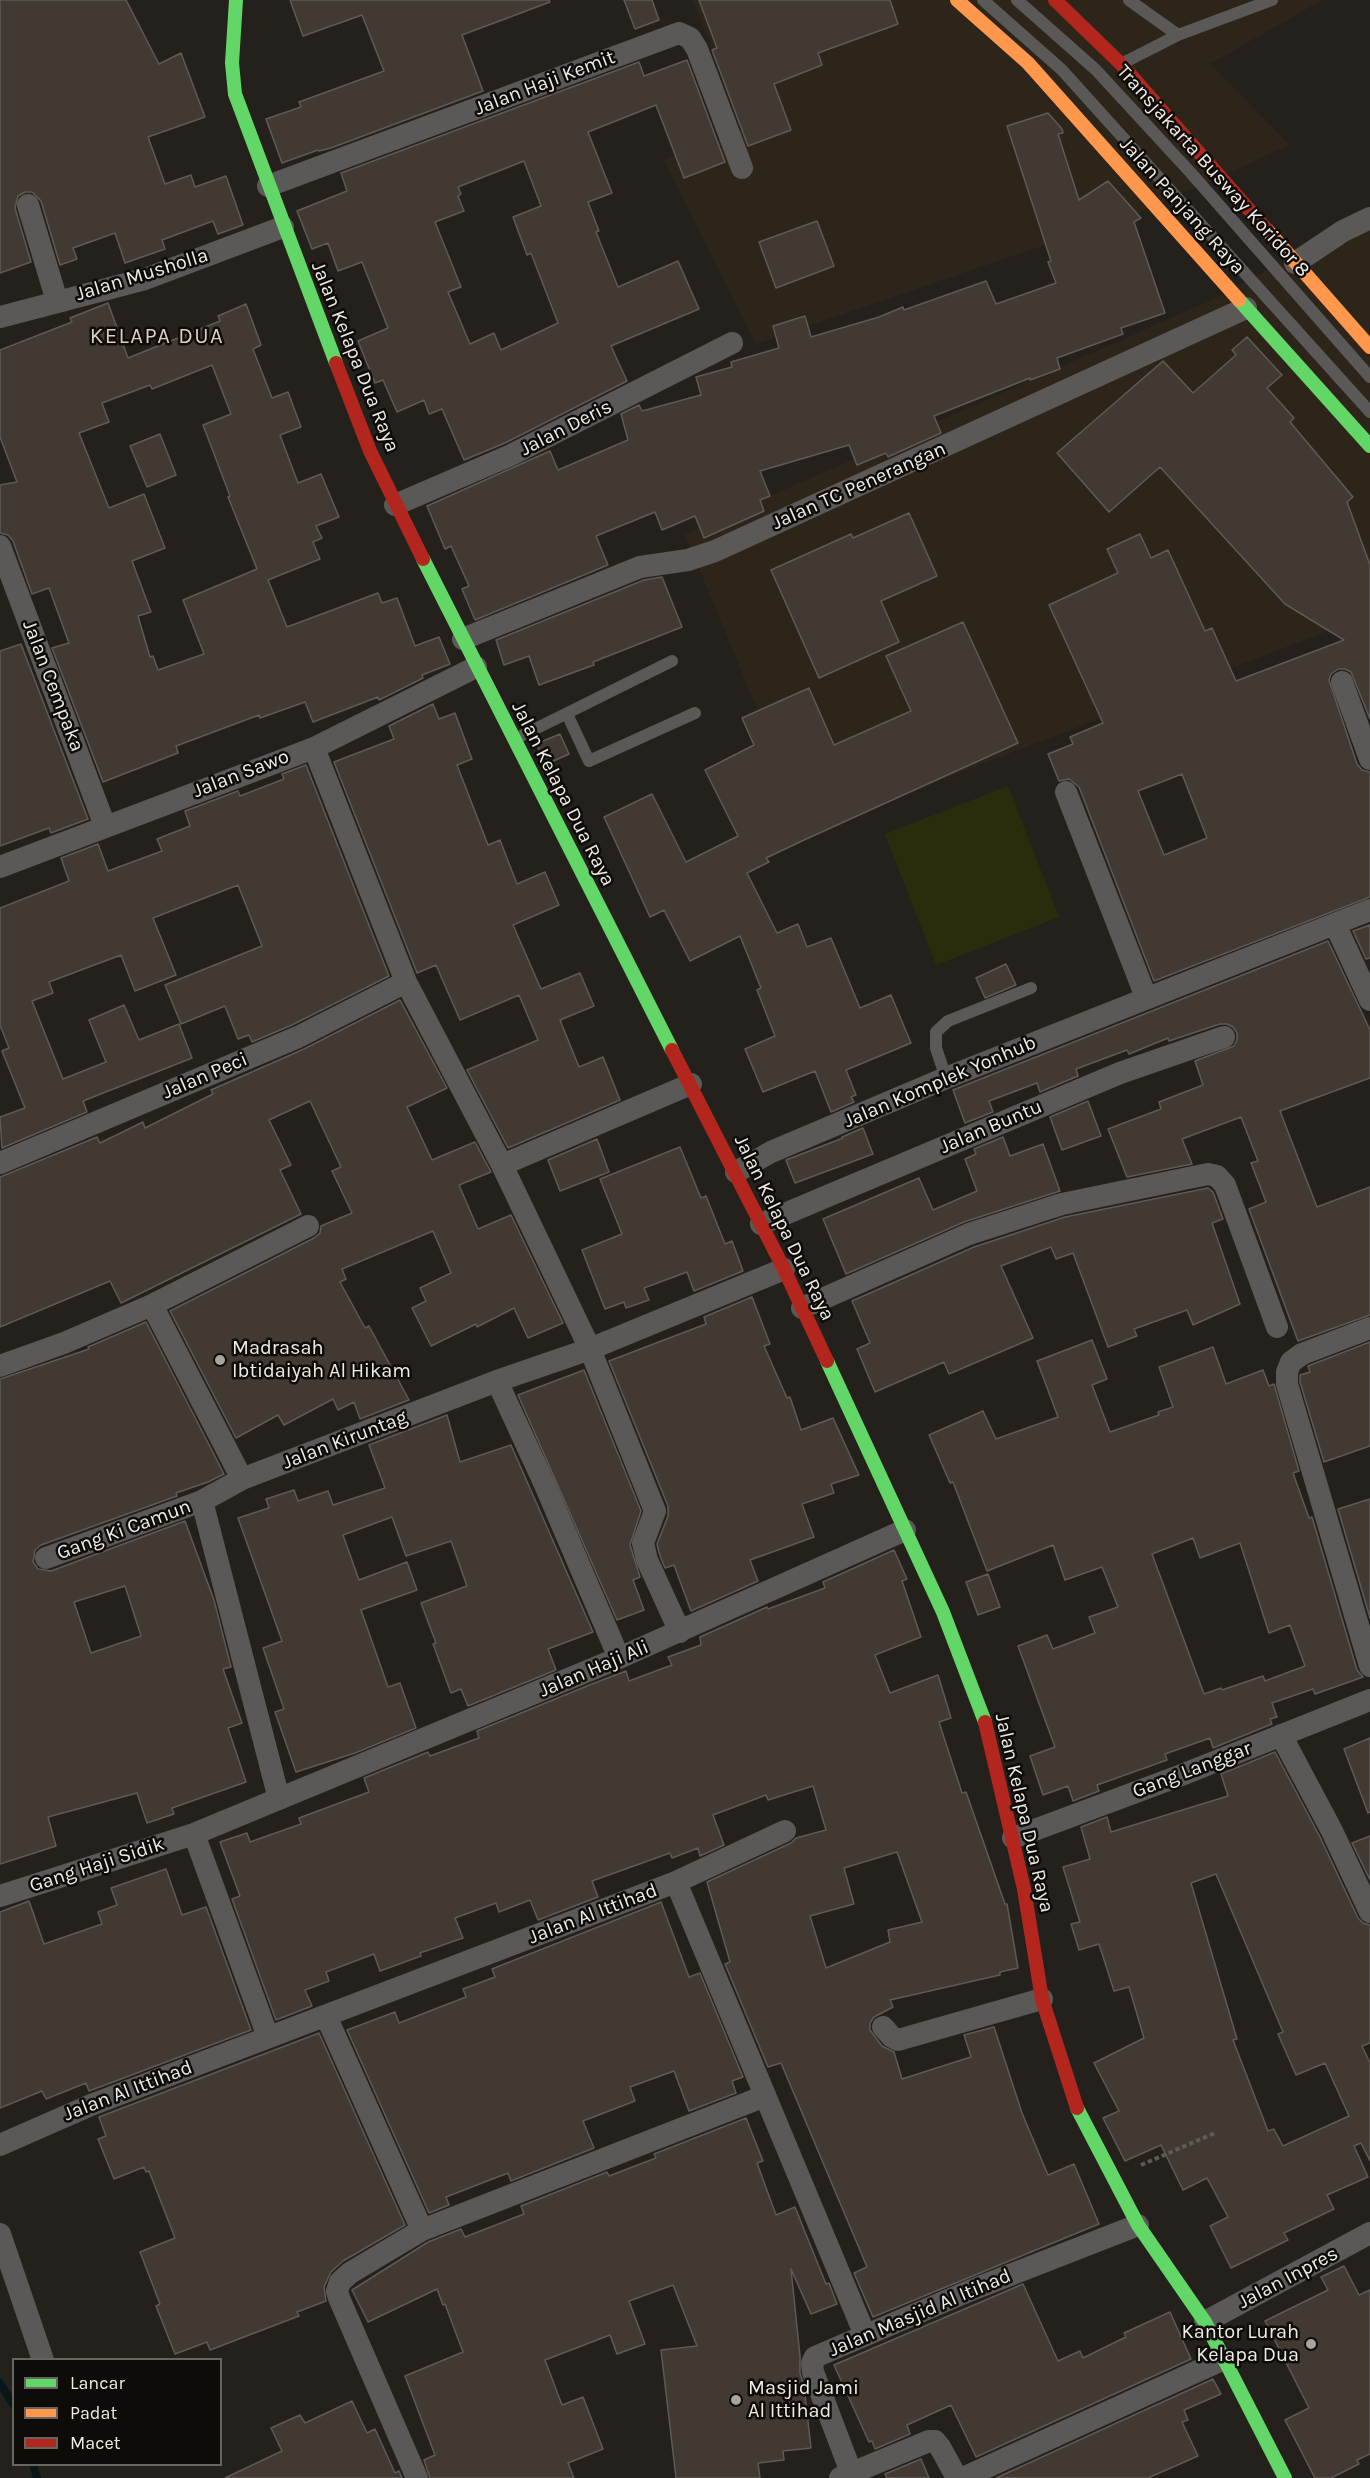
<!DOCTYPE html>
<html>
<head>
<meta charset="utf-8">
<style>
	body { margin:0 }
	#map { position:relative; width:1370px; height:2478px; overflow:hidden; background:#24211d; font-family:Karla,sans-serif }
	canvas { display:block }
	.legend { position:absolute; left:12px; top:2358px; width:210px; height:108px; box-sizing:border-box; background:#0e0b08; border:2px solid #686561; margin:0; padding:8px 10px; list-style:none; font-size:18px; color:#efece6 }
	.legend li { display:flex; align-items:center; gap:12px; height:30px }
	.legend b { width:30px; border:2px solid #686561 }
</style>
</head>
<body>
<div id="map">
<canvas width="1370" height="2478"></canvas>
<ul class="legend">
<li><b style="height:8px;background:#63d668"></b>Lancar</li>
<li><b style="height:8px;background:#ff974d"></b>Padat</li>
<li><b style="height:8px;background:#b3261e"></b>Macet</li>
</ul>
</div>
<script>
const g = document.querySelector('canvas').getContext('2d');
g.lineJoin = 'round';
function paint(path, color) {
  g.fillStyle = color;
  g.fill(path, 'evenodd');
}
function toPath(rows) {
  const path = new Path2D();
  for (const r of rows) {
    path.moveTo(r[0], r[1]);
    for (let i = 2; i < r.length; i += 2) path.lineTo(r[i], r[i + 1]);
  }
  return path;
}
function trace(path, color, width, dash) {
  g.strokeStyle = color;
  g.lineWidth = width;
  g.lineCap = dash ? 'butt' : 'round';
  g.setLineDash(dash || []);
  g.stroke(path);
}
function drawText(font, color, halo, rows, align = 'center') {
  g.font = font + ' Karla,sans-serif';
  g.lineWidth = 5;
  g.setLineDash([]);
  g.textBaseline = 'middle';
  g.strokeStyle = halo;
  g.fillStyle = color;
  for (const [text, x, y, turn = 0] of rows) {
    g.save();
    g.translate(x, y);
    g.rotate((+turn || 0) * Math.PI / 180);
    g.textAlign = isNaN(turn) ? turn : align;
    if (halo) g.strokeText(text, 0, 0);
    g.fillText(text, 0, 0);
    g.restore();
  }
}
paint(toPath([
	[693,0,1322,0,1210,64,1290,145,1141,212,756,344,664,160,742,130],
	[1370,210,1370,615,807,831,685,534,1227,293]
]), '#2d251a');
paint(toPath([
	[1008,786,1059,917,936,965,885,834]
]), '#2a2d0b');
trace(toPath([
	[0,2383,14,2406],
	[33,2464,37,2478]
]), '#09171a', 8);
const building = toPath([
	[0,0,126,0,159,64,181,53,205,117,148,137,165,184,191,175,195,187,226,176,243,225,218,234,213,221,162,240,165,249,125,263,115,233,73,248,77,259,60,265,41,201,32,192,25,192,18,196,15,208,31,262,0,273,0,0],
	[290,0,549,0,550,2,462,35,483,91,331,148,319,151,318,150,282,163,266,119,301,107,299,102,384,71,362,15,303,36,290,0],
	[624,0,652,0,659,20,635,29,624,0],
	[699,0,890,0,898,24,818,53,822,65,774,84,791,130,748,146,712,50,717,48,699,0],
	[687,60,725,162,684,178,656,105,588,132,612,193,588,202,599,231,596,232,618,287,678,261,699,309,611,346,627,381,505,443,464,460,442,409,429,414,424,400,397,412,383,380,375,383,358,341,388,328,362,262,338,271,328,243,312,249,297,211,347,191,341,173,639,62,644,76,687,60],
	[524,161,541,206,513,217,527,255,531,253,558,323,501,350,494,333,470,344,448,292,461,287,435,222,464,211,458,196,461,194,458,187,524,161],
	[1048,113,1062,129,1063,133,1058,134,1079,200,1108,181,1141,218,1134,222,1165,313,1121,328,1123,334,1057,358,1060,369,1030,380,1030,378,934,416,941,433,892,455,888,457,886,453,857,465,849,445,760,471,770,496,760,500,764,511,704,538,695,516,662,530,655,512,596,536,608,565,475,620,462,589,469,586,451,546,445,549,427,506,550,451,558,470,628,440,621,414,639,405,642,411,701,395,696,377,732,367,731,362,779,348,773,326,805,316,811,337,879,317,903,307,904,310,986,281,996,304,1056,283,1048,262,1051,261,1007,126,1048,113],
	[817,221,834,266,776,288,759,242,817,221],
	[108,303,128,358,220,321,218,316,246,304,261,345,253,349,272,398,288,392,301,427,280,435,298,483,321,474,339,517,316,526,322,538,313,542,320,559,268,580,287,627,378,593,382,603,397,598,415,646,439,637,450,664,422,675,423,678,379,700,378,697,313,722,305,702,260,718,259,715,176,746,178,753,103,782,52,648,69,643,49,588,32,594,13,541,8,535,0,533,0,485,17,482,0,437,0,350,72,322,70,318,108,303],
	[212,365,231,414,203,425,230,496,228,497,257,569,183,600,204,654,158,670,153,656,150,657,138,616,151,612,132,561,165,548,144,494,109,508,79,433,109,422,102,403,150,385,152,389,212,365],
	[1247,337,1282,375,1267,388,1294,418,1290,422,1353,497,1347,502,1370,565,1370,719,1351,672,1345,669,1338,669,1331,674,1329,680,1357,764,1362,770,1370,772,1370,897,1154,981,1079,787,1069,779,1059,781,1048,754,1073,744,1070,737,1103,723,1049,605,1118,573,1107,549,1140,534,1151,558,1168,550,1205,631,1212,628,1236,681,1344,640,1285,604,1160,467,1109,512,1057,453,1163,361,1193,393,1236,355,1232,350,1247,337],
	[1182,774,1207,838,1164,855,1138,791,1182,774],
	[160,434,176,475,147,487,130,446,160,434],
	[909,513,937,576,881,601,899,642,819,678,771,570,851,534,853,538,909,513],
	[662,577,682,627,593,662,594,665,539,685,529,656,504,665,496,640,644,580,662,577],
	[963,622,1018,743,804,840,766,858,769,862,747,873,777,933,798,924,807,947,831,938,860,1008,891,995,911,1043,846,1070,856,1095,851,1097,854,1102,831,1112,815,1071,763,1092,745,1049,775,1036,757,990,761,988,740,936,690,961,664,910,650,917,604,817,652,794,686,862,738,836,705,770,754,745,742,718,809,688,834,745,911,711,886,656,963,622],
	[21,644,88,819,51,833,49,828,0,846,0,651,21,644],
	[433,704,439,719,455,713,472,759,457,765,488,845,500,840,517,884,545,872,559,905,513,925,541,989,580,973,594,1006,560,1020,579,1067,603,1057,620,1100,508,1148,467,1070,538,1040,519,995,460,1020,436,965,417,973,334,762,394,739,389,726,433,704],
	[560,734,569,754,547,764,536,744,560,734],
	[306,765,389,976,292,1025,252,1042,249,1035,238,1039,225,1006,181,1024,165,985,262,946,238,885,153,918,176,975,135,991,121,955,49,982,53,993,32,1001,63,1079,106,1062,89,1020,124,1005,139,1040,179,1024,192,1058,83,1101,87,1112,2,1148,0,1117,25,1108,2,1051,9,1048,0,1025,0,908,69,881,61,858,98,844,108,871,162,851,157,839,190,826,185,811,238,791,240,796,284,779,282,774,306,765],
	[1370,925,1370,958,1366,959,1353,931,1370,925],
	[1328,941,1370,1030,1370,1078,1280,1111,1317,1207,1370,1187,1370,1315,1298,1341,1249,1209,1266,1202,1251,1163,1258,1161,1241,1117,1182,1139,1192,1164,1127,1177,1108,1129,1161,1109,1159,1102,1203,1085,1195,1061,1234,1046,1237,1040,1237,1033,1233,1027,1227,1024,1220,1024,1169,1041,1168,1038,1129,1054,1127,1050,1076,1069,1078,1076,1040,1092,1037,1083,989,1101,993,1112,965,1123,953,1090,1328,941],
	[1006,964,1016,985,985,998,976,978,1006,964],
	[400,1000,447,1088,407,1107,432,1160,475,1142,491,1172,459,1185,478,1229,511,1215,563,1323,528,1338,514,1308,477,1327,476,1324,431,1346,412,1308,426,1301,420,1288,451,1273,433,1231,342,1269,346,1279,340,1282,365,1328,369,1326,409,1400,360,1419,354,1402,338,1410,333,1399,284,1425,278,1415,236,1438,170,1311,314,1238,320,1233,321,1226,352,1213,332,1171,341,1167,310,1101,269,1120,291,1165,280,1170,301,1214,121,1303,110,1281,0,1327,0,1177,97,1137,100,1143,143,1122,145,1128,213,1094,211,1090,304,1049,400,1000],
	[1088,1101,1101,1136,1062,1150,1050,1117,1088,1101],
	[863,1128,873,1154,795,1183,786,1160,843,1138,842,1137,863,1128],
	[1003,1137,1010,1156,1043,1144,1060,1191,964,1222,846,1274,823,1219,919,1178,933,1210,977,1191,965,1159,976,1154,974,1149,1003,1137],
	[597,1139,609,1172,560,1191,548,1160,597,1139],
	[680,1147,701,1198,706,1196,725,1244,732,1241,743,1271,694,1291,687,1272,644,1288,649,1300,626,1308,624,1302,605,1309,582,1250,622,1234,600,1179,680,1147],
	[1208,1188,1213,1192,1223,1219,1212,1223,1240,1304,1193,1325,1187,1310,1134,1329,1137,1336,1108,1347,1073,1253,1056,1259,1051,1247,1001,1266,1033,1338,949,1374,944,1362,875,1392,857,1349,870,1343,852,1301,974,1247,1065,1217,1208,1188],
	[752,1297,770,1344,764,1346,787,1398,790,1397,801,1430,833,1418,859,1475,831,1484,834,1493,802,1504,814,1537,750,1560,758,1581,691,1611,674,1565,665,1568,660,1556,657,1544,668,1516,668,1506,609,1361,706,1324,704,1317,752,1297],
	[146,1322,224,1474,208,1482,176,1493,177,1496,41,1545,35,1550,33,1562,38,1569,51,1571,185,1521,214,1600,231,1667,223,1669,242,1723,228,1728,246,1782,172,1808,174,1814,147,1823,137,1793,48,1817,56,1846,0,1864,0,1379,89,1349,88,1347,146,1322],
	[125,1586,141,1636,91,1653,74,1602,125,1586],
	[1092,1340,1107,1379,1092,1385,1110,1432,1159,1415,1158,1412,1173,1407,1159,1367,1213,1347,1226,1384,1263,1370,1269,1386,1274,1384,1299,1471,1293,1473,1309,1518,1312,1517,1357,1670,1363,1677,1315,1694,1313,1689,1272,1703,1277,1717,1270,1719,1272,1724,1213,1748,1210,1738,1165,1754,1167,1760,1097,1785,1099,1791,1073,1801,1068,1786,1043,1795,1030,1756,1055,1747,1018,1646,1047,1635,1053,1649,1095,1633,1089,1617,1118,1607,1102,1567,1065,1580,1053,1545,987,1571,953,1482,950,1483,929,1435,983,1411,996,1439,1058,1417,1037,1361,1092,1340],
	[1193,1538,1200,1558,1240,1543,1269,1633,1290,1625,1305,1666,1265,1681,1263,1676,1222,1690,1221,1688,1204,1694,1152,1554,1193,1538],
	[1370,1342,1370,1446,1324,1462,1300,1382,1300,1375,1310,1372,1308,1366,1370,1342],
	[584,1370,641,1511,630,1545,640,1577,633,1580,644,1610,617,1620,518,1395,584,1370],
	[447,1415,460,1462,511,1445,593,1632,548,1649,556,1670,468,1706,461,1689,451,1693,433,1644,436,1643,421,1603,467,1586,451,1541,406,1556,392,1517,343,1535,359,1580,407,1562,417,1590,361,1610,388,1687,400,1683,416,1728,355,1753,296,1772,275,1712,284,1709,263,1648,282,1641,238,1518,269,1508,266,1499,294,1490,298,1501,328,1491,333,1505,385,1488,369,1445,447,1415],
	[1370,1499,1370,1618,1338,1509,1370,1499],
	[894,1550,907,1579,902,1581,921,1637,875,1655,890,1693,938,1675,951,1718,939,1722,962,1793,966,1792,1005,1904,1007,1904,1018,1968,1000,1972,1000,1975,890,2000,893,2007,874,2017,870,2023,870,2030,882,2046,894,2052,902,2079,971,2057,964,2035,994,2027,1022,2113,1048,2175,1074,2164,1099,2224,873,2317,854,2273,867,2267,781,2063,768,2067,725,1964,730,1962,707,1882,791,1843,796,1838,826,1830,813,1786,768,1800,766,1795,713,1815,724,1845,700,1856,698,1848,672,1858,670,1853,592,1881,598,1897,538,1920,530,1900,499,1912,496,1903,455,1918,463,1938,420,1953,421,1956,380,1971,374,1954,326,1972,329,1981,305,1990,312,2006,276,2020,232,1899,240,1896,220,1842,247,1833,250,1842,301,1824,299,1818,369,1792,364,1778,428,1752,430,1756,479,1738,477,1731,592,1684,626,1671,629,1681,672,1665,668,1657,701,1645,700,1637,767,1607,768,1609,825,1588,823,1582,894,1550],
	[897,1852,922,1922,888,1930,890,1942,826,1968,810,1916,854,1904,844,1868,897,1852],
	[988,1574,1000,1607,978,1615,966,1582,988,1574],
	[1370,1738,1370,1812,1368,1813,1344,1749,1370,1738],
	[1275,1752,1320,1837,1358,1918,1363,1923,1370,1925,1370,2043,1362,2046,1370,2063,1370,2161,1361,2143,1354,2146,1368,2177,1327,2195,1334,2209,1284,2233,1288,2240,1231,2268,1210,2226,1228,2217,1207,2178,1183,2190,1161,2145,1125,2161,1103,2118,1119,2111,1094,2063,1144,2038,1129,1987,1114,1991,1099,1944,1079,1950,1071,1924,1080,1922,1063,1867,1090,1859,1081,1827,1107,1817,1111,1832,1228,1796,1221,1774,1275,1752],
	[1216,1874,1283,2032,1278,2034,1296,2075,1325,2063,1349,2116,1283,2146,1274,2129,1268,2131,1233,2040,1237,2039,1191,1883,1216,1874],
	[1370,1836,1370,1880,1352,1843,1370,1836],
	[166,1869,182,1915,206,1907,251,2030,89,2091,86,2083,46,2099,42,2091,0,2108,0,1912,29,1901,44,1944,102,1924,98,1912,117,1905,111,1888,166,1869],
	[661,1902,689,1977,700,1973,743,2077,732,2081,736,2093,689,2111,674,2071,630,2087,635,2101,583,2121,594,2148,511,2181,508,2173,446,2197,449,2205,429,2213,347,2030,395,2012,399,2023,466,1997,463,1989,495,1977,492,1969,661,1902],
	[319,2033,405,2225,343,2261,331,2272,324,2287,326,2301,297,2312,299,2316,210,2350,207,2342,175,2354,156,2306,160,2304,140,2252,175,2238,149,2171,146,2172,144,2167,114,2179,98,2139,106,2136,99,2117,319,2033],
	[746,2118,763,2161,757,2163,776,2215,795,2207,826,2284,829,2283,837,2304,811,2314,791,2269,800,2356,800,2373,804,2386,811,2448,783,2451,784,2460,758,2463,760,2478,676,2478,661,2350,697,2346,673,2285,629,2301,645,2344,617,2354,610,2335,545,2360,562,2405,583,2397,603,2449,568,2463,574,2478,430,2478,424,2460,435,2455,405,2376,463,2352,445,2304,443,2305,437,2289,368,2322,352,2290,428,2242,461,2229,465,2237,524,2214,521,2206,607,2172,609,2176,656,2158,654,2154,746,2118],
	[1344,2266,1359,2295,1370,2290,1370,2454,1357,2460,1359,2464,1331,2478,1315,2478,1285,2420,1309,2408,1265,2321,1328,2290,1321,2277,1344,2266],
	[1023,2284,1058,2361,1080,2351,1083,2358,1126,2337,1124,2333,1170,2312,1191,2359,976,2457,951,2405,907,2425,910,2434,875,2449,872,2441,869,2442,834,2365,1023,2284],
	[1213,2379,1221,2394,1184,2410,1188,2420,1182,2422,1198,2456,1148,2478,996,2478,1213,2379],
	[352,2401,367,2433,375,2429,395,2473,399,2471,402,2478,225,2478,282,2451,271,2428,300,2415,305,2423,352,2401],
	[921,2459,929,2478,887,2478,885,2474,921,2459]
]);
paint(building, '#423932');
trace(building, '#5d5a57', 1.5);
trace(toPath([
	[1141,2165,1215,2133]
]), '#5c5b59', 4, [4.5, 3]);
trace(toPath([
	[983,0,1062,70,1370,412],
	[1017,0,1096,70,1191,173,1370,377],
	[1178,35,1272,0],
	[1123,63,1178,35,1129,0],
	[567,714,589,761,695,713],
	[515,739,672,661],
	[946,1078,936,1048,936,1032,948,1021,1031,988]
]), '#5b5958', 12);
trace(toPath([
	[268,186,679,33,690,38,697,49,742,168],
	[28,205,57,301],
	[1295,263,1343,231,1370,218],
	[0,317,145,279,283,227],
	[395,505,511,455,732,343],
	[0,546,105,826],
	[463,639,640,567,688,560,715,551,1246,308],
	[1342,682,1370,759],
	[314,748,406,982,502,1165,590,1349,655,1511,643,1543,647,1560,680,1632],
	[1066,792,1146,997],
	[0,867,314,748,476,667],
	[1335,924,1370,1000],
	[0,1163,298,1037,406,982],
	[502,1165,691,1084],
	[736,1172,771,1152,946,1078,1370,910],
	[761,1224,1120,1073,1224,1037],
	[152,1305,308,1226],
	[802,1308,969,1234,1062,1204,1208,1174,1217,1176,1225,1185,1277,1327],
	[1370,1328,1302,1354,1291,1362,1287,1372,1287,1384,1370,1666],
	[0,1366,64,1343,152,1305,242,1479],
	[497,1381,545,1485,619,1658],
	[46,1558,202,1501],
	[1281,1735,1332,1831,1370,1912],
	[279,1799,202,1501,242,1479,497,1381,590,1349,784,1269],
	[194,1834,268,2037],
	[1013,1838,1179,1776,1370,1700],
	[676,1882,785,1831],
	[0,1896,194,1834,619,1658,905,1530],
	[326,2016,422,2230],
	[883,2027,892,2037,898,2040,1042,1999],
	[0,2145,91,2105,676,1882,865,2335],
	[0,2234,43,2360],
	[1205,2322,1370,2233],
	[851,2472,813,2372,812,2363,815,2357,969,2291,1138,2225],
	[417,2478,339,2298,337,2291,340,2282,350,2273,422,2230,765,2096],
	[840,2478,929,2441,935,2441,940,2447,957,2478],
	[963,2478,1224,2359]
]), '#5b5958', 22);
trace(toPath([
	[236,0,232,63,235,94,336,363],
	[1239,300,1370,446],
	[423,559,672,1050],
	[827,1361,943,1612,985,1722],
	[1077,2108,1138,2225,1205,2322,1285,2478]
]), '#63d668', 14);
trace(toPath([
	[957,0,1028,63,1239,300],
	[1267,230,1370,347]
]), '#ff974d', 14);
trace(toPath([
	[1055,0,1121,64,1267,230],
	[336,363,370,451,423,559],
	[672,1050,784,1269,827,1361],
	[985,1722,1024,1889,1042,1999,1077,2108]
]), '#b3261e', 14);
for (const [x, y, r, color] of [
	[220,1360,6,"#a8a5a0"],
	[1311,2344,6,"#a8a5a0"],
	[736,2400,6,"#a8a5a0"]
]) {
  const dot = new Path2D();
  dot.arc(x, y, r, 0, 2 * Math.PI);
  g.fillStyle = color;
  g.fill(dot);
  trace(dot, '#0e0b08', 2);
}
drawText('20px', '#efece6', '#0e0b08', [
	["Jalan Haji Kemit",545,83,-21],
	["Transjakarta Busway Koridor 8",1213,171,48],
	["Jalan Panjang Raya",1182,206,48],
	["Jalan Musholla",142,275,-17],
	["Jalan Kelapa Dua Raya",355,357,68],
	["Jalan Deris",566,428,-27],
	["Jalan TC Penerangan",859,486,-24],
	["Jalan Cempaka",53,686,69],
	["Jalan Sawo",241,774,-21],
	["Jalan Kelapa Dua Raya",563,794,63],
	["Jalan Peci",205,1076,-23],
	["Jalan Komplek Yonhub",940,1082,-23],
	["Jalan Buntu",991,1127,-23],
	["Jalan Kelapa Dua Raya",784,1228,64],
	["Jalan Kiruntag",345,1440,-21],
	["Gang Ki Camun",124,1530,-20],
	["Jalan Haji Ali",594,1669,-23],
	["Gang Langgar",1192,1770,-21],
	["Jalan Kelapa Dua Raya",1024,1813,77],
	["Gang Haji Sidik",97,1865,-18],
	["Jalan Al Ittihad",593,1914,-21],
	["Jalan Al Ittihad",128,2091,-21],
	["Jalan Inpres",1288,2278,-28],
	["Jalan Masjid Al Itihad",920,2313,-23]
]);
drawText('20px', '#efece6', '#0e0b08', [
	["Madrasah",232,1348],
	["Ibtidaiyah Al Hikam",232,1371],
	["Kantor Lurah",1299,2332,"right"],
	["Kelapa Dua",1299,2355,"right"],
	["Masjid Jami",748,2388],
	["Al Ittihad",748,2411]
], 'left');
g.letterSpacing = '1.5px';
drawText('22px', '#d7d0c5', '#0e0b08', [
	["KELAPA DUA",157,337]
]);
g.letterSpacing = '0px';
</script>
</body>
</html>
